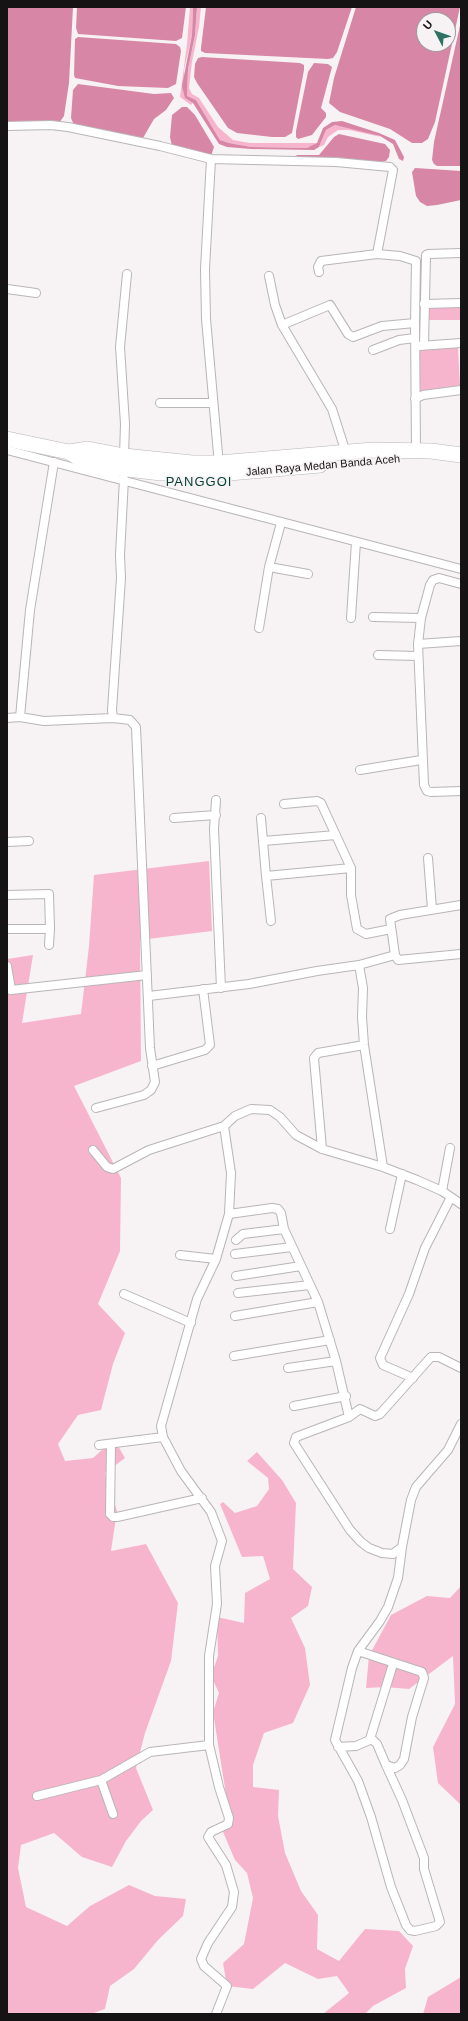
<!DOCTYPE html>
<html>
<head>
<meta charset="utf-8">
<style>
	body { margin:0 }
	#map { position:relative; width:468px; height:2021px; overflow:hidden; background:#f7f3f4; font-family:Helvetica,sans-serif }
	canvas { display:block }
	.frame { position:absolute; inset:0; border:8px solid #151314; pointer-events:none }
	.north { position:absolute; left:416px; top:12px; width:40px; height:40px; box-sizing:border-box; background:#f7f3f4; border:1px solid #9d999a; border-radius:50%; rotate:311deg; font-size:11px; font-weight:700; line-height:16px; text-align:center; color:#151314 }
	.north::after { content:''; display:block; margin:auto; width:14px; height:18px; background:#2e7061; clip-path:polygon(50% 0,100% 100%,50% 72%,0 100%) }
</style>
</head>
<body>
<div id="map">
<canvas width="468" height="2021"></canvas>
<div class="frame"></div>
<div class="north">U</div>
</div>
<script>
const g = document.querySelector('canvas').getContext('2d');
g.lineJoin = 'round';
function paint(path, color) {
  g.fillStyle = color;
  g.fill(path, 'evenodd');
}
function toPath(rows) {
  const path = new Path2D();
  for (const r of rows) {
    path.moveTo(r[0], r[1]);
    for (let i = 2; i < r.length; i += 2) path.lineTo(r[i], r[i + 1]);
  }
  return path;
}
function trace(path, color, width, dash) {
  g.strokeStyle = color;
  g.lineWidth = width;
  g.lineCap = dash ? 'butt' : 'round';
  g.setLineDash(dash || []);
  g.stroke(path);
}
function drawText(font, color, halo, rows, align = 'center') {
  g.font = font + ' Helvetica,sans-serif';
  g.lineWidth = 3;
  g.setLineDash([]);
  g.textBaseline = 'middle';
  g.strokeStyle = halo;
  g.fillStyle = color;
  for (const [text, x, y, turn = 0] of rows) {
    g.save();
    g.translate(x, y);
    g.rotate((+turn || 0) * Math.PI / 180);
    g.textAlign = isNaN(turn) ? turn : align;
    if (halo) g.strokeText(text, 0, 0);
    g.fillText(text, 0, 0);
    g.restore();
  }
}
paint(toPath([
	[190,7,193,7,192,35,184,70,185,98,193,103,191,105,180,97,187,44],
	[197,7,201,7,199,27,192,62,189,88,192,94,199,98,218,127,233,140,250,143,317,143,313,146,307,148,251,147,229,143,220,140,196,100,187,96,188,69,195,35],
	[335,125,366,131,381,137,349,130,338,130,328,137,324,145,319,147,326,130],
	[461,304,461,320,426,320,426,306],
	[418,347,458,348,460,385,417,393],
	[209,861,212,931,140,940,141,1061,74,1086,121,1178,120,1251,98,1304,125,1333,113,1364,101,1410,78,1415,58,1444,65,1461,93,1458,114,1439,125,1458,105,1473,117,1511,111,1551,146,1544,178,1603,171,1661,145,1733,136,1768,153,1810,141,1821,126,1841,112,1867,82,1857,54,1833,21,1845,18,1868,26,1907,67,1926,90,1906,129,1885,155,1896,186,1899,183,1916,158,1940,134,1969,110,1986,105,2009,91,2014,7,2014,7,959,33,955,22,1023,81,1014,89,946,94,875],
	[257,1452,282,1480,296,1503,293,1569,312,1587,308,1606,291,1618,305,1648,310,1685,293,1723,264,1733,253,1765,253,1787,279,1790,278,1816,285,1853,301,1891,318,1915,317,1949,339,1961,365,1929,399,1931,413,1946,405,1969,406,1988,373,2006,365,2014,323,2014,349,1993,337,1976,318,1979,285,1963,253,1989,227,1986,223,1963,244,1944,253,1898,247,1873,235,1860,223,1832,230,1820,213,1712,219,1693,211,1676,218,1656,217,1617,244,1623,245,1593,270,1579,263,1556,242,1557,220,1504,223,1502,235,1513,257,1506,269,1489,268,1478,247,1461],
	[461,1586,461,1805,438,1783,433,1747,455,1704,453,1656,409,1689,385,1687,366,1688,369,1656,391,1615,427,1596,450,1598],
	[461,1977,461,2014,423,2014,428,1997]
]), '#f7b5cd');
paint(toPath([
	[7,7,73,7,69,83,64,116,59,123,7,122],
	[77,7,186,7,182,38,176,41,78,34,76,28],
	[193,7,197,7,195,35,188,69,187,96,196,100,220,140,229,143,251,147,307,148,317,143,323,128,332,122,342,121,379,133,395,140,404,157,403,161,399,159,393,144,380,136,335,125,326,130,319,147,314,150,251,149,227,147,219,144,193,103,185,98,182,86,192,35],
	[206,7,352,7,337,52,333,58,328,59,205,53,201,51,201,48],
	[356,7,460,7,435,122,428,139,422,143,412,143,390,129,340,112,329,103,334,78],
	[424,20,448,20,448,44,424,44],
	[461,21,461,166,437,166,434,164,432,160,434,142],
	[78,37,176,44,180,47,181,51,176,84,168,88,118,86,75,78,74,75,75,39],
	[202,57,300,63,304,65,304,70,292,133,285,137,272,137,237,133,228,128,197,83,194,77,195,64,198,58],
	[314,63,328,64,332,67,321,108,326,113,326,117,312,135,298,139,296,137,296,131,308,72],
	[78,84,154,94,171,93,174,98,166,110,154,119,143,138,139,138,74,125,71,118,73,90],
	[182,107,187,107,195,115,214,147,211,156,172,146,170,137,172,115],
	[339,134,385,144,390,150,389,157,386,161,380,162,294,158,297,155,319,155,334,137],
	[415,168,461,171,461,200,437,205,427,206,420,202,416,196,412,172]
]), '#d786a5');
const street = toPath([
	[7,126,51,125,68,127,160,146,211,159,336,162,390,167,393,170,377,254],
	[211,159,205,269,206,319,219,465],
	[319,272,318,267,321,261,377,254,400,256,416,261,415,323,416,451],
	[269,276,275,305,282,325,332,409,346,453],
	[7,289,36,293],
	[424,304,461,303],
	[282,325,330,305,348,334,353,337,382,326,415,323],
	[424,345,426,255,428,254,461,253],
	[419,346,461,343],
	[373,350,399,340,415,338],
	[415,399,423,395,461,390],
	[160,403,213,403],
	[7,450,461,569],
	[124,456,125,424,120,347,127,274],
	[269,567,308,574],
	[373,617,421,618],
	[351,618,356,542],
	[259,628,269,567,281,523],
	[461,641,418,644,424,785,427,791,431,792,461,791],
	[418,644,421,618,430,585,433,580,439,578,461,584],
	[378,655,418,656],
	[20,717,30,610,54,462],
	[7,718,20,717,44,721,113,718],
	[360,770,421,760],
	[216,800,214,829,221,988],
	[284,804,317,801,321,803,351,868,351,895,357,929,366,934,391,929],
	[174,818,216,815],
	[261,818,266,876,351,868],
	[263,841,336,835],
	[7,842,29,841],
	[428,858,432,909],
	[266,876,271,921],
	[7,895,49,894,50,929,7,929],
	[461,905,400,915,390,919,395,955,398,960,461,954],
	[49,945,50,929],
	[359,965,363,988,362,1017,364,1045,383,1167],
	[7,966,11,990,147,975],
	[149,996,249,984,317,971,359,965,395,955],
	[152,1066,205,1050,210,1045,203,989],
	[96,1108,144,1095,151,1090,155,1082,150,1048,136,727,130,720,113,718,112,710,121,578,120,555,124,479],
	[322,1149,314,1058,318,1053,364,1045],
	[93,1150,107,1167,113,1169,149,1150,224,1126],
	[442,1191,450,1148],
	[229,1214,272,1208,278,1209,281,1213,284,1229,318,1302,336,1361,349,1417],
	[390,1229,402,1174],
	[236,1240,243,1234,284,1229],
	[235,1254,292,1247],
	[180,1255,216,1259],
	[236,1276,301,1266],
	[238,1293,310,1285],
	[124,1294,191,1323],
	[235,1316,318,1302],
	[234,1356,330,1340],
	[288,1368,336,1361],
	[461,1368,439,1357,431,1357,380,1414,375,1416,360,1409,349,1417,296,1437,294,1443,350,1530,361,1542,369,1548,382,1553,393,1554,402,1547,411,1500,416,1487,448,1450,461,1424],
	[413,1378,383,1365,380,1358,409,1294,425,1248,451,1197],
	[294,1406,346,1396],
	[111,1444,110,1514,113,1517,117,1517,202,1498],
	[99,1445,163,1437],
	[370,1739,393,1664],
	[338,1747,356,1746,372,1739,377,1744,386,1765,395,1768,400,1765,404,1759,412,1717,424,1678,422,1672,358,1651],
	[386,1765,402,1800,424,1858,424,1869,440,1922,436,1926,415,1931,410,1930,406,1925,391,1887,371,1817,358,1781,335,1740,352,1668,358,1651,380,1621,388,1607,398,1578,402,1547],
	[101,1780,113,1814],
	[37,1796,101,1780,150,1752,209,1745],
	[216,2014,227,1986,204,1966,201,1959,208,1943,232,1907,234,1892,226,1865,208,1837,211,1832,228,1824,229,1818,219,1787,209,1745,209,1656,217,1604,215,1566,222,1541,211,1512,181,1471,163,1437,161,1426,197,1299,216,1259,229,1214,231,1173,224,1126,235,1116,251,1109,270,1110,280,1117,296,1135,322,1149,383,1167,417,1180,442,1191,461,1204]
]);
const highway = toPath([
	[7,439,69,452,88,449,124,456,192,463,219,463,373,450,431,451,461,455],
	[69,452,84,461,102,466,161,473,218,474,320,465]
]);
trace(street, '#b9b5b7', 10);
trace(highway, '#b9b5b7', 16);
trace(street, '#fff', 8);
trace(highway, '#fff', 15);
drawText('11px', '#151314', '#f7f3f4', [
	["Jalan Raya Medan Banda Aceh",323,466,-5]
]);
g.letterSpacing = '1px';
drawText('13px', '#074237', '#f7f3f4', [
	["PANGGOI",199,482]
]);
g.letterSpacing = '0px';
</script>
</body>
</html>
